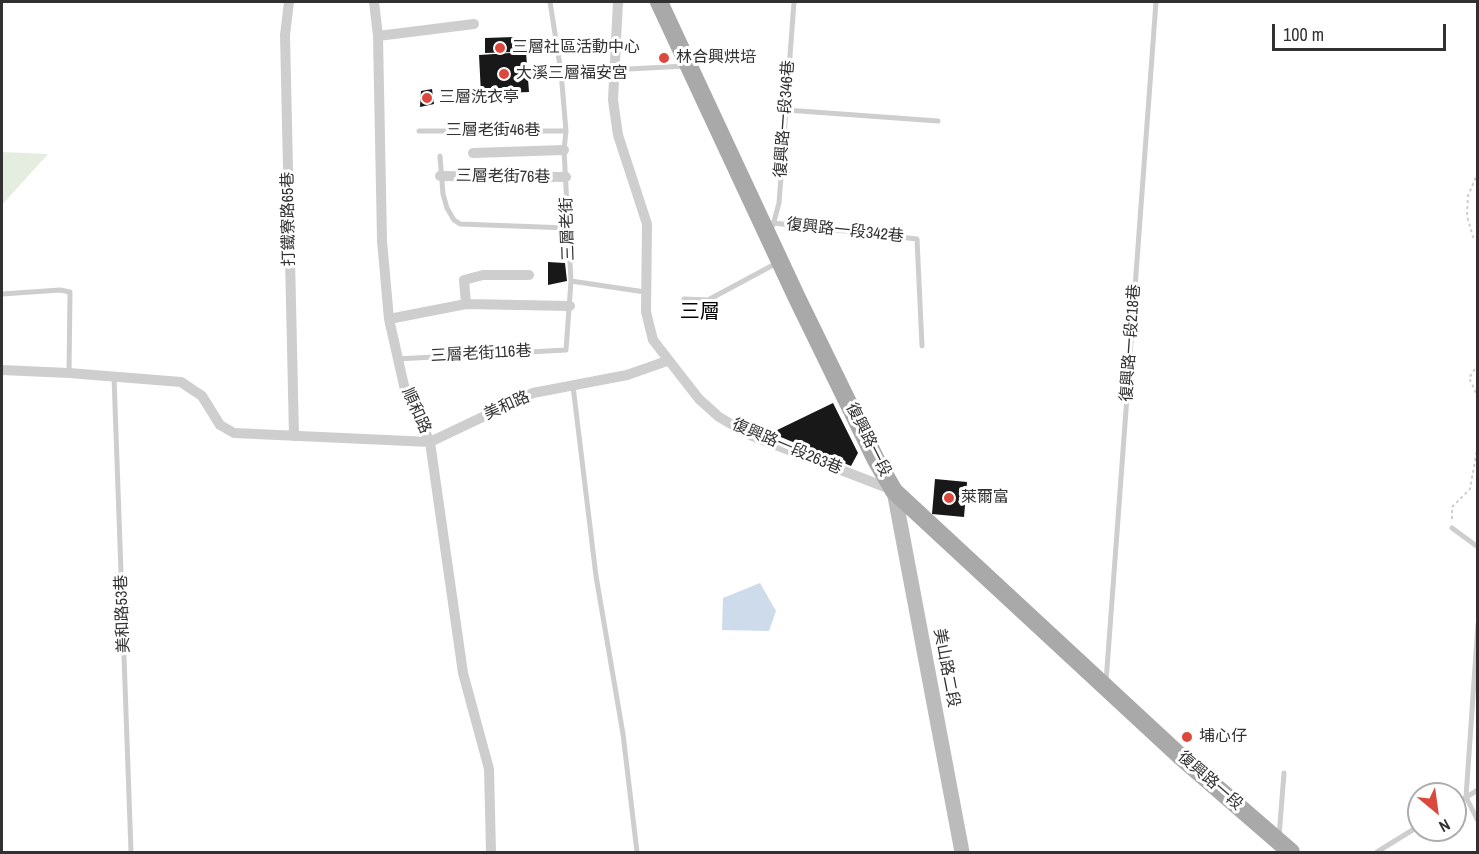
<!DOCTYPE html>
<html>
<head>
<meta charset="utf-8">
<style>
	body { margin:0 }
	#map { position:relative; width:1479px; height:854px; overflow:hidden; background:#fff; font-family:"Archivo Narrow",sans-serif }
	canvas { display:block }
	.frame { position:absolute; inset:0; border:3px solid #313131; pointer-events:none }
	.north { position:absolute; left:1407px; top:782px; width:60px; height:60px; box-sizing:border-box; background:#fff; border:2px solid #adadad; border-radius:50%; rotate:151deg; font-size:16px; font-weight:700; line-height:24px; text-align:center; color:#313131 }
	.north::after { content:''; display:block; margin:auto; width:21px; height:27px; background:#dd483d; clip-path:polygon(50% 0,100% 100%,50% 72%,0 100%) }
	.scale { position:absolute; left:1272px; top:24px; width:174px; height:27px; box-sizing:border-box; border:3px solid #313131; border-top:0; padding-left:8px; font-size:18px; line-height:21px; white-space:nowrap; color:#313131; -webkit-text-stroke:4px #fff; paint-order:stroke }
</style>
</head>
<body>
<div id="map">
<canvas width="1479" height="854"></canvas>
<div class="frame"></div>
<div class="north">N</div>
<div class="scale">100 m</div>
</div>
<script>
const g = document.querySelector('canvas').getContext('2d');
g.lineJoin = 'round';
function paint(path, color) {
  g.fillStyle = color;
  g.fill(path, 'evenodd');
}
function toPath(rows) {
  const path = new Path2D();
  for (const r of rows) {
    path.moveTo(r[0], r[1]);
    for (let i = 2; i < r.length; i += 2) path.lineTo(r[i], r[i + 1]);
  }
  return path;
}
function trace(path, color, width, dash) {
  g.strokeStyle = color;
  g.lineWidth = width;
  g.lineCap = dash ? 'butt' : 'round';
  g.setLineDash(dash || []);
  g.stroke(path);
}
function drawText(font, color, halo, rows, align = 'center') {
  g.font = font + ' "Archivo Narrow","Noto Sans TC",sans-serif';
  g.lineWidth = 6;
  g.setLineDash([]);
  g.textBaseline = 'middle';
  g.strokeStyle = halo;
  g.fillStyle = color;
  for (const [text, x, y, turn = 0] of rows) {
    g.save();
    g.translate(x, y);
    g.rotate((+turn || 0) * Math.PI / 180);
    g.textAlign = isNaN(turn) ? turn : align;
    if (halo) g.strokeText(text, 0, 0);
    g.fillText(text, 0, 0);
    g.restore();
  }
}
paint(toPath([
	[2,152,48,154,2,205]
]), '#e5ede0');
paint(toPath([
	[760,583,776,611,769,631,722,630,723,598]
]), '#cddbeb');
paint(toPath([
	[514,37,514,52,485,53,485,38],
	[526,52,529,92,481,94,479,55],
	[432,89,434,104,420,107,421,91],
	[548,262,565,263,567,281,548,285],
	[833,403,858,453,851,466,771,433],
	[935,479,967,482,964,517,932,514]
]), '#181818');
trace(toPath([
	[1478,172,1468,196,1467,216,1473,237,1478,239],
	[1478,364,1469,378,1478,397],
	[1452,519,1452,507,1470,489,1478,444]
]), '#cecece', 2, [3, 3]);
trace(toPath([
	[533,74,686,66],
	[786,110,938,121],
	[419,131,566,131],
	[440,156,443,194,447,208,454,220,460,224,568,228],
	[773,223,917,239,922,346],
	[773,225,779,203,794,2],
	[571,281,645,292],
	[2,294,60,290,70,292,69,373],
	[684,299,708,300,777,263],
	[396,359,566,350,571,281,564,150,566,131,561,72,550,2],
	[114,377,131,852],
	[573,386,596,576,623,734,637,852],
	[1452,528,1478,547],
	[1478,624,1466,797,1478,821],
	[1106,682,1156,2],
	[1455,804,1478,790],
	[1279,837,1284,773],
	[1377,852,1419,826]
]), '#cecece', 5);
trace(toPath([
	[289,2,285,35,294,436],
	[374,2,378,36,382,241,389,319,405,390,430,442,463,673,489,769,491,852],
	[618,2,613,100,618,135,647,224,646,312,653,340,699,399,719,417,750,435,893,490],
	[378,36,474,24],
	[473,153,564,150],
	[440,176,566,177],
	[466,304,464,280,483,275,529,275],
	[389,319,466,304,570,306],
	[2,370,69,373,181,382,202,396,220,425,234,433,430,442,533,393,627,375,667,361]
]), '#cecece', 10);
trace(toPath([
	[894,491,962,852]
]), '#bbb', 15);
trace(toPath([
	[659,2,797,298,876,460,894,491,1180,756,1291,852]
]), '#a9a9a9', 18);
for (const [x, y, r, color] of [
	[500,48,6,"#dd483d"],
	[664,58,6,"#dd483d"],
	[504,74,6,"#dd483d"],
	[427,98,6,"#dd483d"],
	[949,498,6,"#dd483d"],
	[1187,737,6,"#dd483d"]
]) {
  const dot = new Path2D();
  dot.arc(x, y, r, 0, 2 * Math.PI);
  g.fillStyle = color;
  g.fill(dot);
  trace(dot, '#fff', 2);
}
drawText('16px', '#313131', '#fff', [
	["三層社區活動中心",512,48],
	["林合興烘培",676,58],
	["大溪三層福安宮",516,74],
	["三層洗衣亭",439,98],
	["萊爾富",961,498],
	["埔心仔",1199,737]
], 'left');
drawText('16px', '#313131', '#fff', [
	["復興路一段346巷",785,119,-86],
	["三層老街46巷",493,131],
	["三層老街76巷",503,177,1],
	["打鐵寮路65巷",289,219,-91],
	["三層老街",568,229,-92],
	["復興路一段342巷",845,231,6],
	["復興路一段218巷",1131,343,-86],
	["三層老街116巷",481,354,-3],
	["美和路",507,406,-24],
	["順和路",416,411,66],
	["復興路一段",868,440,63],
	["復興路一段263巷",787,447,23],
	["美和路53巷",123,614,-92],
	["美山路二段",946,668,79],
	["復興路一段",1210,781,41]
]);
drawText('20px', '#000', '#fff', [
	["三層",700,313]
]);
</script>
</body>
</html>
